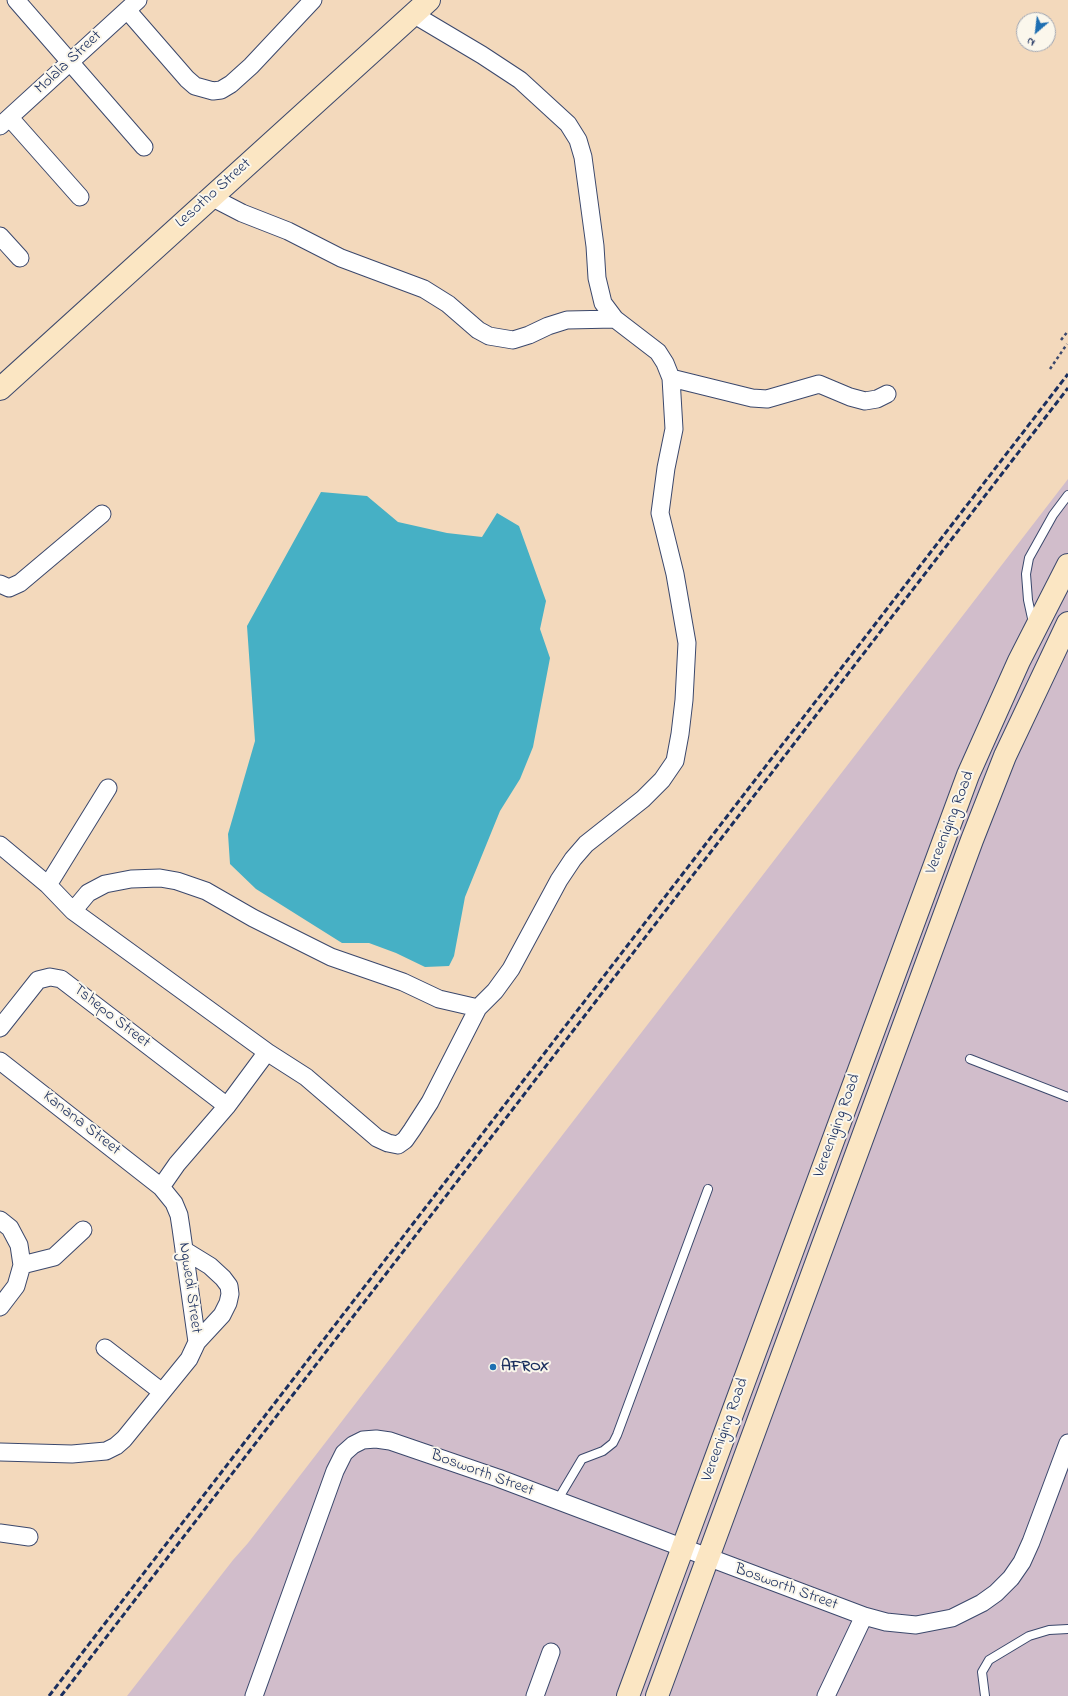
<!DOCTYPE html>
<html>
<head>
<meta charset="utf-8">
<style>
	body { margin:0 }
	#map { position:relative; width:1068px; height:1696px; overflow:hidden; background:#f3d9bc; font-family:"Indie Flower",sans-serif }
	canvas { display:block }
	.north { position:absolute; left:1016px; top:12px; width:40px; height:40px; box-sizing:border-box; background:#fbf7ec; border:1px solid #a1a7b3; border-radius:50%; rotate:208deg; font-size:11px; font-weight:700; line-height:16px; text-align:center; color:#1b2f5e }
	.north::after { content:''; display:block; margin:auto; width:14px; height:18px; background:#1f6fb2; clip-path:polygon(50% 0,100% 100%,50% 72%,0 100%) }
</style>
</head>
<body>
<div id="map">
<canvas width="1068" height="1696"></canvas>
<div class="north">N</div>
</div>
<script>
const g = document.querySelector('canvas').getContext('2d');
g.lineJoin = 'round';
function paint(path, color) {
  g.fillStyle = color;
  g.fill(path, 'evenodd');
}
function toPath(rows) {
  const path = new Path2D();
  for (const r of rows) {
    path.moveTo(r[0], r[1]);
    for (let i = 2; i < r.length; i += 2) path.lineTo(r[i], r[i + 1]);
  }
  return path;
}
function trace(path, color, width, dash) {
  g.strokeStyle = color;
  g.lineWidth = width;
  g.lineCap = dash ? 'butt' : 'round';
  g.setLineDash(dash || []);
  g.stroke(path);
}
function drawText(font, color, halo, rows, align = 'center') {
  g.font = font + ' "Indie Flower",sans-serif';
  g.lineWidth = 4;
  g.setLineDash([]);
  g.textBaseline = 'middle';
  g.strokeStyle = halo;
  g.fillStyle = color;
  for (const [text, x, y, turn = 0] of rows) {
    g.save();
    g.translate(x, y);
    g.rotate((+turn || 0) * Math.PI / 180);
    g.textAlign = isNaN(turn) ? turn : align;
    if (halo) g.strokeText(text, 0, 0);
    g.fillText(text, 0, 0);
    g.restore();
  }
}
paint(toPath([
	[1068,479,1068,1696,127,1696,233,1560,248,1543]
]), '#d1bdcb');
paint(toPath([
	[321,492,367,496,398,522,447,533,482,537,497,513,519,526,546,601,540,629,550,658,533,747,520,779,500,811,465,897,454,956,449,966,425,967,396,953,369,943,342,943,256,889,230,864,228,834,255,741,247,626]
]), '#46b0c5');
const lane = toPath([
	[1033,623,1028,600,1026,574,1029,558,1053,515,1068,495],
	[970,1059,1068,1097],
	[557,1501,582,1459,603,1451,613,1443,617,1435,708,1189],
	[985,1696,982,1672,989,1660,1029,1636,1049,1630,1068,1629]
]);
const street = toPath([
	[16,0,144,147],
	[127,10,187,79,195,86,213,91,221,90,231,84,251,66,313,0],
	[10,118,80,197],
	[0,126,138,0],
	[211,197,242,213,288,231,341,258,424,289,448,304,478,330,489,336,513,340,529,335,548,326,567,320,615,319],
	[0,236,20,258],
	[671,378,752,398,767,399,819,384,850,397,865,401,877,399,887,394],
	[0,584,9,588,20,583,102,514],
	[0,845,48,885,73,911,267,1052,306,1077,377,1138,388,1143,398,1145,405,1140,412,1130,430,1102,478,1008],
	[48,885,108,788],
	[73,911,88,893,105,884,131,879,160,878,177,881,206,891,253,918,331,957,403,982,439,999,478,1008,495,991,511,969,559,880,573,859,586,844,643,799,662,780,675,761,680,734,684,700,687,643,675,574,660,513,666,468,674,429,671,378,665,363,658,352,615,319,603,303,597,278,595,246,583,157,578,140,568,124,520,80,482,55,413,14],
	[0,1028,38,980,50,977,61,979,227,1106],
	[0,1061,161,1187,174,1203,179,1215,181,1228,197,1342,189,1359,124,1439,116,1446,106,1451,72,1454,0,1452],
	[161,1187,177,1164,227,1106,267,1052],
	[0,1220,10,1228,19,1245,22,1265,16,1286,0,1307],
	[184,1250,210,1266,223,1278,229,1286,230,1294,228,1303,222,1315,197,1342],
	[22,1265,54,1257,83,1230],
	[105,1348,162,1392],
	[0,1533,29,1537],
	[254,1696,335,1471,344,1453,353,1445,363,1440,376,1439,390,1441,498,1478,864,1616,886,1622,916,1625,952,1618,982,1603,996,1593,1011,1578,1022,1562,1031,1542,1068,1443],
	[535,1696,551,1652],
	[826,1696,864,1616]
]);
const secondary = toPath([
	[0,389,429,0],
	[628,1696,968,775,1019,661,1068,565],
	[657,1696,972,840,1005,756,1068,623]
]);
trace(lane, '#3b486c', 10);
trace(street, '#3b486c', 19);
trace(secondary, '#3b486c', 24);
trace(toPath([
	[1061,340,1068,331],
	[1050,369,1067,344]
]), '#3b486c', 2.5, [3, 3]);
trace(lane, '#fff', 8);
trace(street, '#fff', 17);
trace(secondary, '#fbe6c3', 22);
trace(toPath([
	[49,1696,1068,374],
	[61,1696,1068,388]
]), '#1b2f5e', 3, [6, 3]);
for (const [x, y, r, color] of [
	[493,1367,4,"#1f6fb2"]
]) {
  const dot = new Path2D();
  dot.arc(x, y, r, 0, 2 * Math.PI);
  g.fillStyle = color;
  g.fill(dot);
  trace(dot, '#fbf7ec', 1.5);
}
drawText('16px', '#1b2f5e', '#fbf7ec', [
	["Molala Street",69,63,-43],
	["Lesotho Street",214,194,-42],
	["Vereeniging Road",951,823,-69],
	["Tshepo Street",111,1017,38],
	["Kanana Street",81,1124,38],
	["Vereeniging Road",838,1126,-70],
	["Ngwedi Street",189,1288,82],
	["Vereeniging Road",726,1430,-70],
	["Bosworth Street",482,1474,20],
	["Bosworth Street",786,1588,20]
]);
drawText('bold 16px', '#1b2f5e', '#fbf7ec', [
	["AFROX",501,1367]
], 'left');
</script>
</body>
</html>
